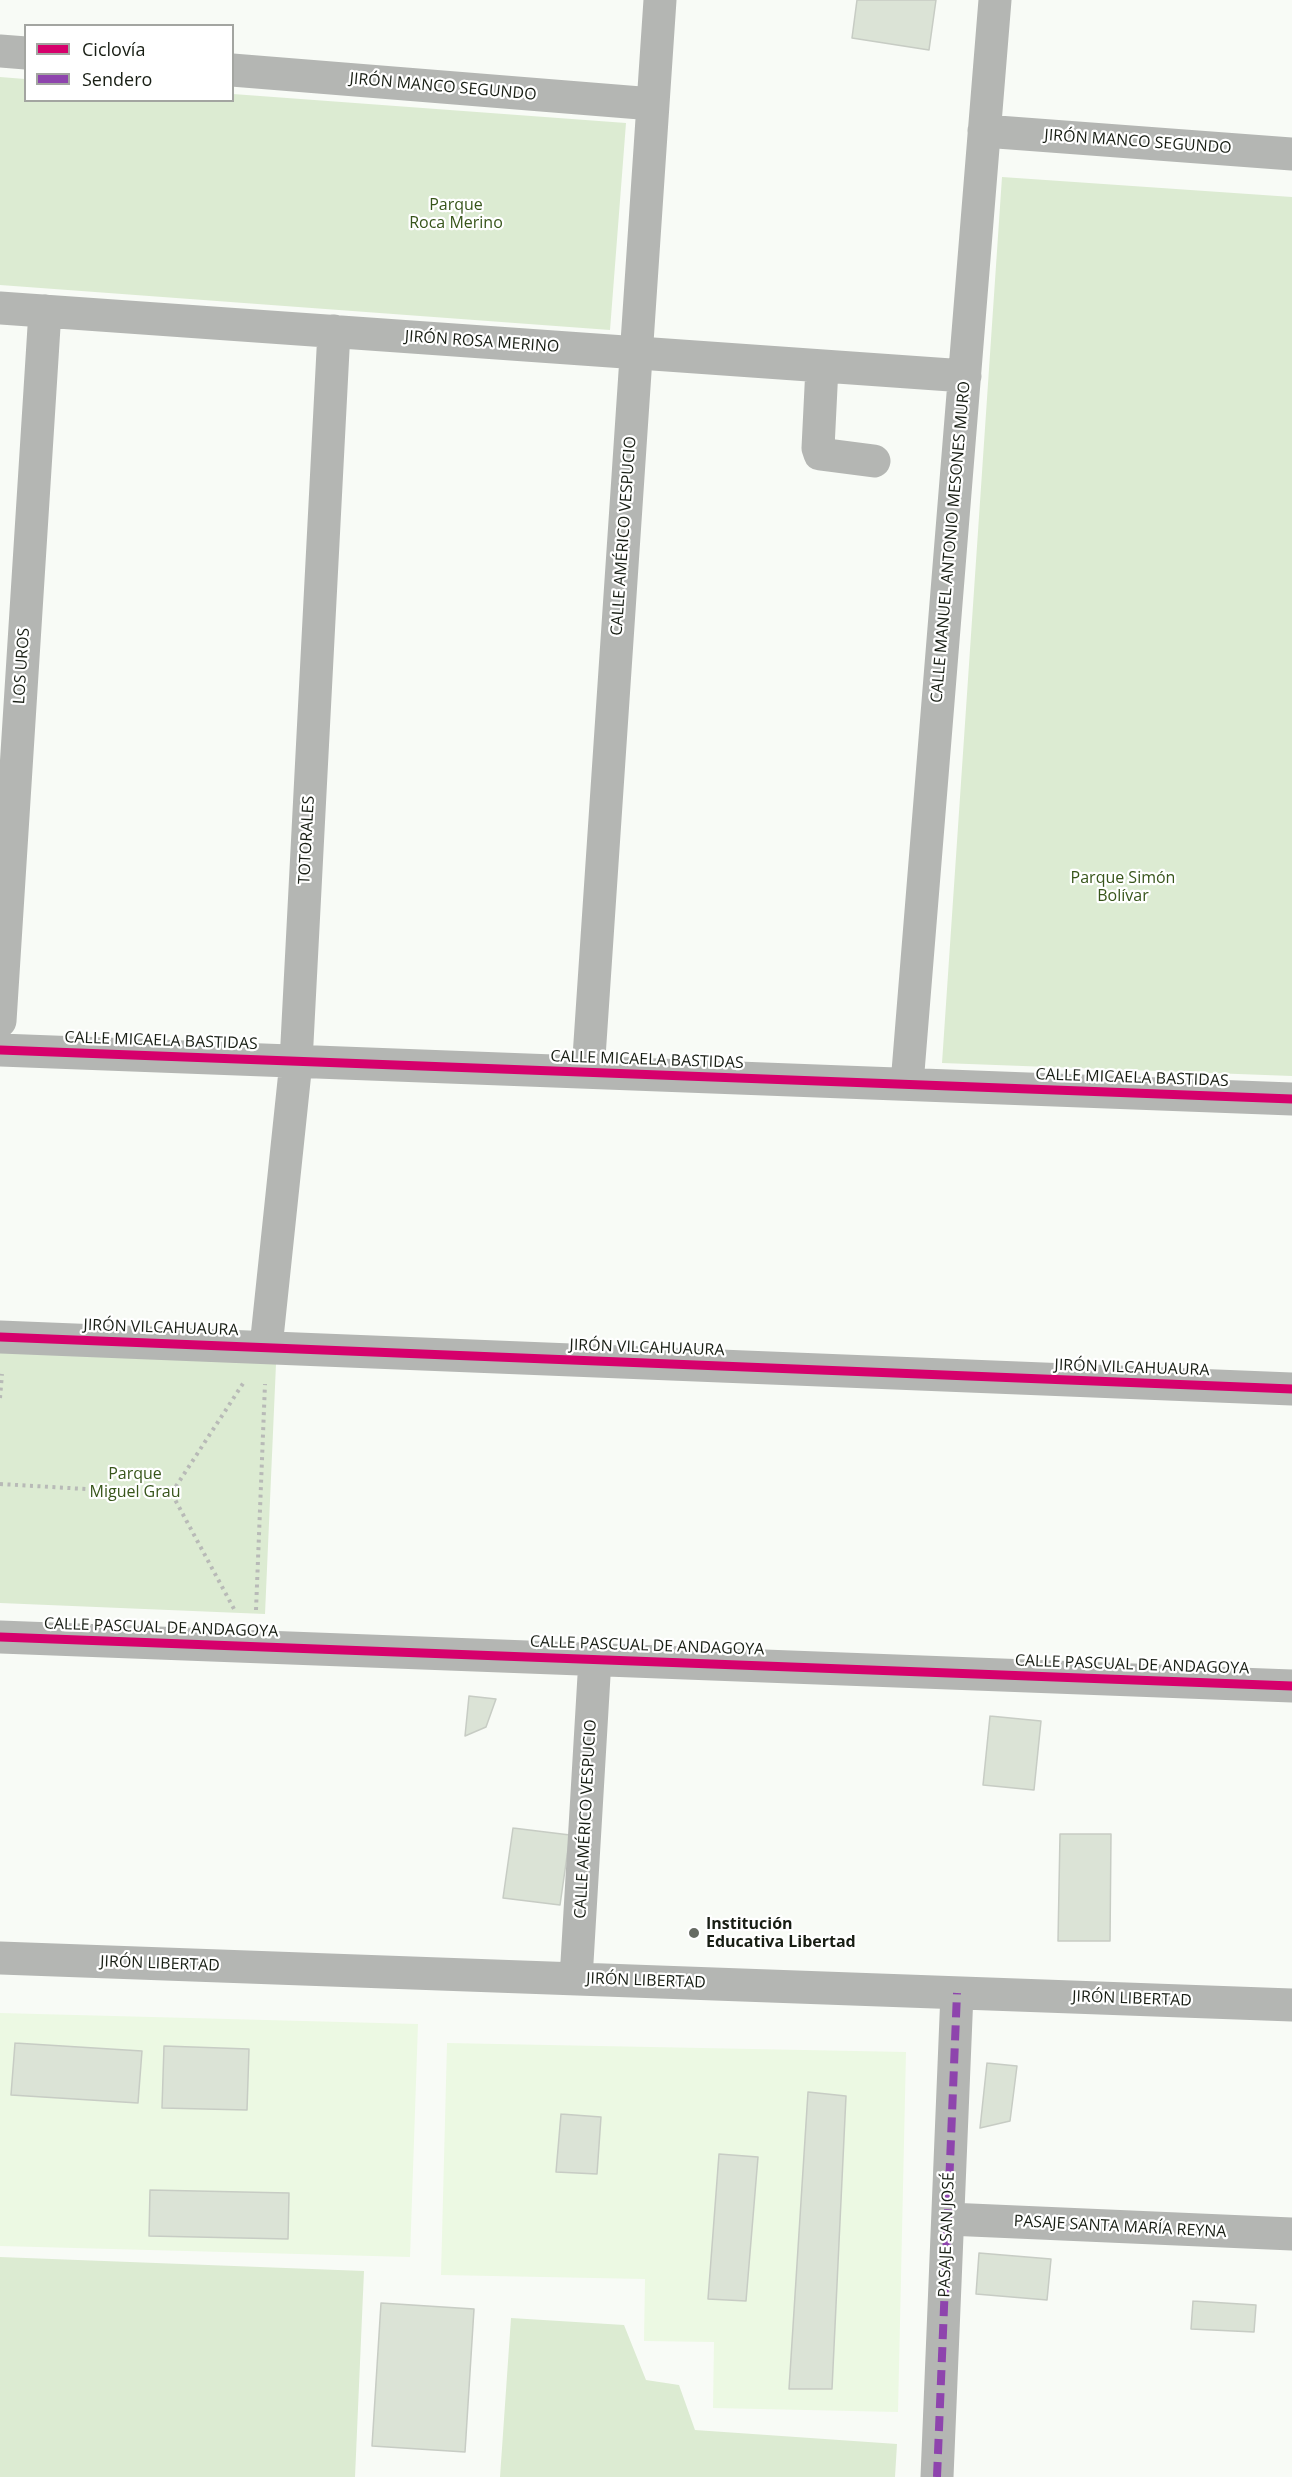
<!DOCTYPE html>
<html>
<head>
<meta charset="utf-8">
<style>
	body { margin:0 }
	#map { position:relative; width:1292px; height:2477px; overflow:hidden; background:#f8fbf6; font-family:"Open Sans",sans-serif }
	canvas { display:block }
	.legend { position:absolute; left:24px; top:24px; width:210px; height:78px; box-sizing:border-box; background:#fff; border:2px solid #a3a5a1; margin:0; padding:8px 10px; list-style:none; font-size:18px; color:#181e14 }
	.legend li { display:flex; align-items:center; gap:12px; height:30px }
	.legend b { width:30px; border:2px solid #a3a5a1 }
</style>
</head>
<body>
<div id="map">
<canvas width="1292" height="2477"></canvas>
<ul class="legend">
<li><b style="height:8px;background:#d6006c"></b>Ciclovía</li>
<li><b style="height:8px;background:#8e44ad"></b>Sendero</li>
</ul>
</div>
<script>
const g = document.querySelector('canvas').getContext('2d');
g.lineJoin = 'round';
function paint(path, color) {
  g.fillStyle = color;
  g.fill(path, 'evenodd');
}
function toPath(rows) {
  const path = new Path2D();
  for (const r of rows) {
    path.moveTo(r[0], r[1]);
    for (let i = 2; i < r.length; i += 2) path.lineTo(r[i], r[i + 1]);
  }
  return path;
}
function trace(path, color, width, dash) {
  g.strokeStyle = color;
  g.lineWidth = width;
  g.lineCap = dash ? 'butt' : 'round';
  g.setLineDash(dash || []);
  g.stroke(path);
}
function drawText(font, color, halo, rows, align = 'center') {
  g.font = font + ' "Open Sans",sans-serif';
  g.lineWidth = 4.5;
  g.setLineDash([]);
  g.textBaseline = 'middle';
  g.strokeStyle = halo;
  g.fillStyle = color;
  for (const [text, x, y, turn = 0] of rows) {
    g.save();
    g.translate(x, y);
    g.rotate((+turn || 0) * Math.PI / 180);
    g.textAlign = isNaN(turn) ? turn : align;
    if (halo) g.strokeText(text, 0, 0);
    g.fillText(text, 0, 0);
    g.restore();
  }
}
paint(toPath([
	[0,2013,418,2024,410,2257,0,2246],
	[447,2043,906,2052,898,2412,713,2408,714,2342,644,2341,645,2279,441,2275]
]), '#ecf9e3');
paint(toPath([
	[0,77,25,79,26,100,232,100,233,94,626,123,610,330,0,285],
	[1002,177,1292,197,1292,1076,942,1063],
	[0,1352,276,1364,265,1614,0,1603],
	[0,2257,364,2271,355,2477,0,2477],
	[511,2318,624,2325,646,2380,679,2385,695,2430,897,2444,895,2477,500,2477]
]), '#dcebd2');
const building = toPath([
	[857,0,936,0,929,50,852,38,857,0],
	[469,1696,496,1699,486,1727,465,1736,469,1696],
	[990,1716,1041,1721,1034,1790,983,1785,990,1716],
	[513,1828,570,1835,560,1905,503,1898,513,1828],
	[1060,1834,1111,1834,1110,1941,1058,1941,1060,1834],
	[15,2043,142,2051,138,2103,11,2095,15,2043],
	[164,2046,249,2049,247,2110,162,2108,164,2046],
	[987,2063,1017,2066,1010,2121,980,2128,987,2063],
	[808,2092,846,2096,832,2389,789,2389,808,2092],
	[561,2114,601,2117,597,2174,556,2172,561,2114],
	[719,2154,758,2157,746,2301,708,2299,719,2154],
	[150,2190,289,2193,288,2239,149,2236,150,2190],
	[979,2253,1051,2259,1047,2300,976,2294,979,2253],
	[1193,2301,1256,2305,1254,2332,1191,2329,1193,2301],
	[381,2303,474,2309,465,2452,372,2446,381,2303]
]);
paint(building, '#dbe3d6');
trace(building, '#c7ccc4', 1.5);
trace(toPath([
	[0,1398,2,1374],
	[0,1484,171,1494,244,1382],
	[172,1494,234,1609],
	[256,1610,265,1384]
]), '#b8bab7', 4, [3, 4.5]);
trace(toPath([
	[0,51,26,53],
	[232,70,653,104],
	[984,131,1292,154],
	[0,308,965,376],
	[822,367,818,448,820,454,874,461],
	[0,1021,45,311],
	[0,1050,1292,1099],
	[588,1072,660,0],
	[907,1084,995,0],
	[0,1337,1292,1389],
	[266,1347,296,1062,334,331],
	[0,1637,1292,1686],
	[0,1958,1292,2005],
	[576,1979,595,1659],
	[948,2219,1292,2234],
	[937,2477,957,1993]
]), '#b4b6b3', 33);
trace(toPath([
	[937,2477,957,1993]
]), '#8e44ad', 8, [15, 8]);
trace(toPath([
	[0,1050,1292,1099],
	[0,1337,1292,1389],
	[0,1637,1292,1686]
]), '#d6006c', 9);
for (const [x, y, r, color] of [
	[694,1933,6,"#666b63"]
]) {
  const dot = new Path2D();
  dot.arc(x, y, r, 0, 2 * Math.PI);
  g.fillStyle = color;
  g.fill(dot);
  trace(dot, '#fff', 2);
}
drawText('16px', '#181e14', '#fff', [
	["JIRÓN MANCO SEGUNDO",443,87,5],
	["JIRÓN MANCO SEGUNDO",1138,142,4],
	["JIRÓN ROSA MERINO",482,342,4],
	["CALLE AMÉRICO VESPUCIO",624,536,-86],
	["CALLE MANUEL ANTONIO MESONES MURO",951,542,-85],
	["LOS UROS",22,666,-86],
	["TOTORALES",307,840,-87],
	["CALLE MICAELA BASTIDAS",161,1041,2],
	["CALLE MICAELA BASTIDAS",647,1060,2],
	["CALLE MICAELA BASTIDAS",1132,1078,2],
	["JIRÓN VILCAHUAURA",161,1328,2],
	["JIRÓN VILCAHUAURA",647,1348,2],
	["JIRÓN VILCAHUAURA",1132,1368,2],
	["CALLE PASCUAL DE ANDAGOYA",161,1628,2],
	["CALLE PASCUAL DE ANDAGOYA",647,1646,2],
	["CALLE PASCUAL DE ANDAGOYA",1132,1665,2],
	["CALLE AMÉRICO VESPUCIO",586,1819,-87],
	["JIRÓN LIBERTAD",160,1964,2],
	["JIRÓN LIBERTAD",646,1981,2],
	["JIRÓN LIBERTAD",1132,1999,2],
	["PASAJE SANTA MARÍA REYNA",1120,2227,3],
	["PASAJE SAN JOSÉ",947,2235,-88]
]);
drawText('16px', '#37551a', '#fff', [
	["Parque",456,205],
	["Roca Merino",456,223],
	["Parque Simón",1123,878],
	["Bolívar",1123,896],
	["Parque",135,1474],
	["Miguel Grau",135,1492]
]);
drawText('bold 16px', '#181e14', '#fff', [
	["Institución",706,1924],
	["Educativa Libertad",706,1942]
], 'left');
</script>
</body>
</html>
